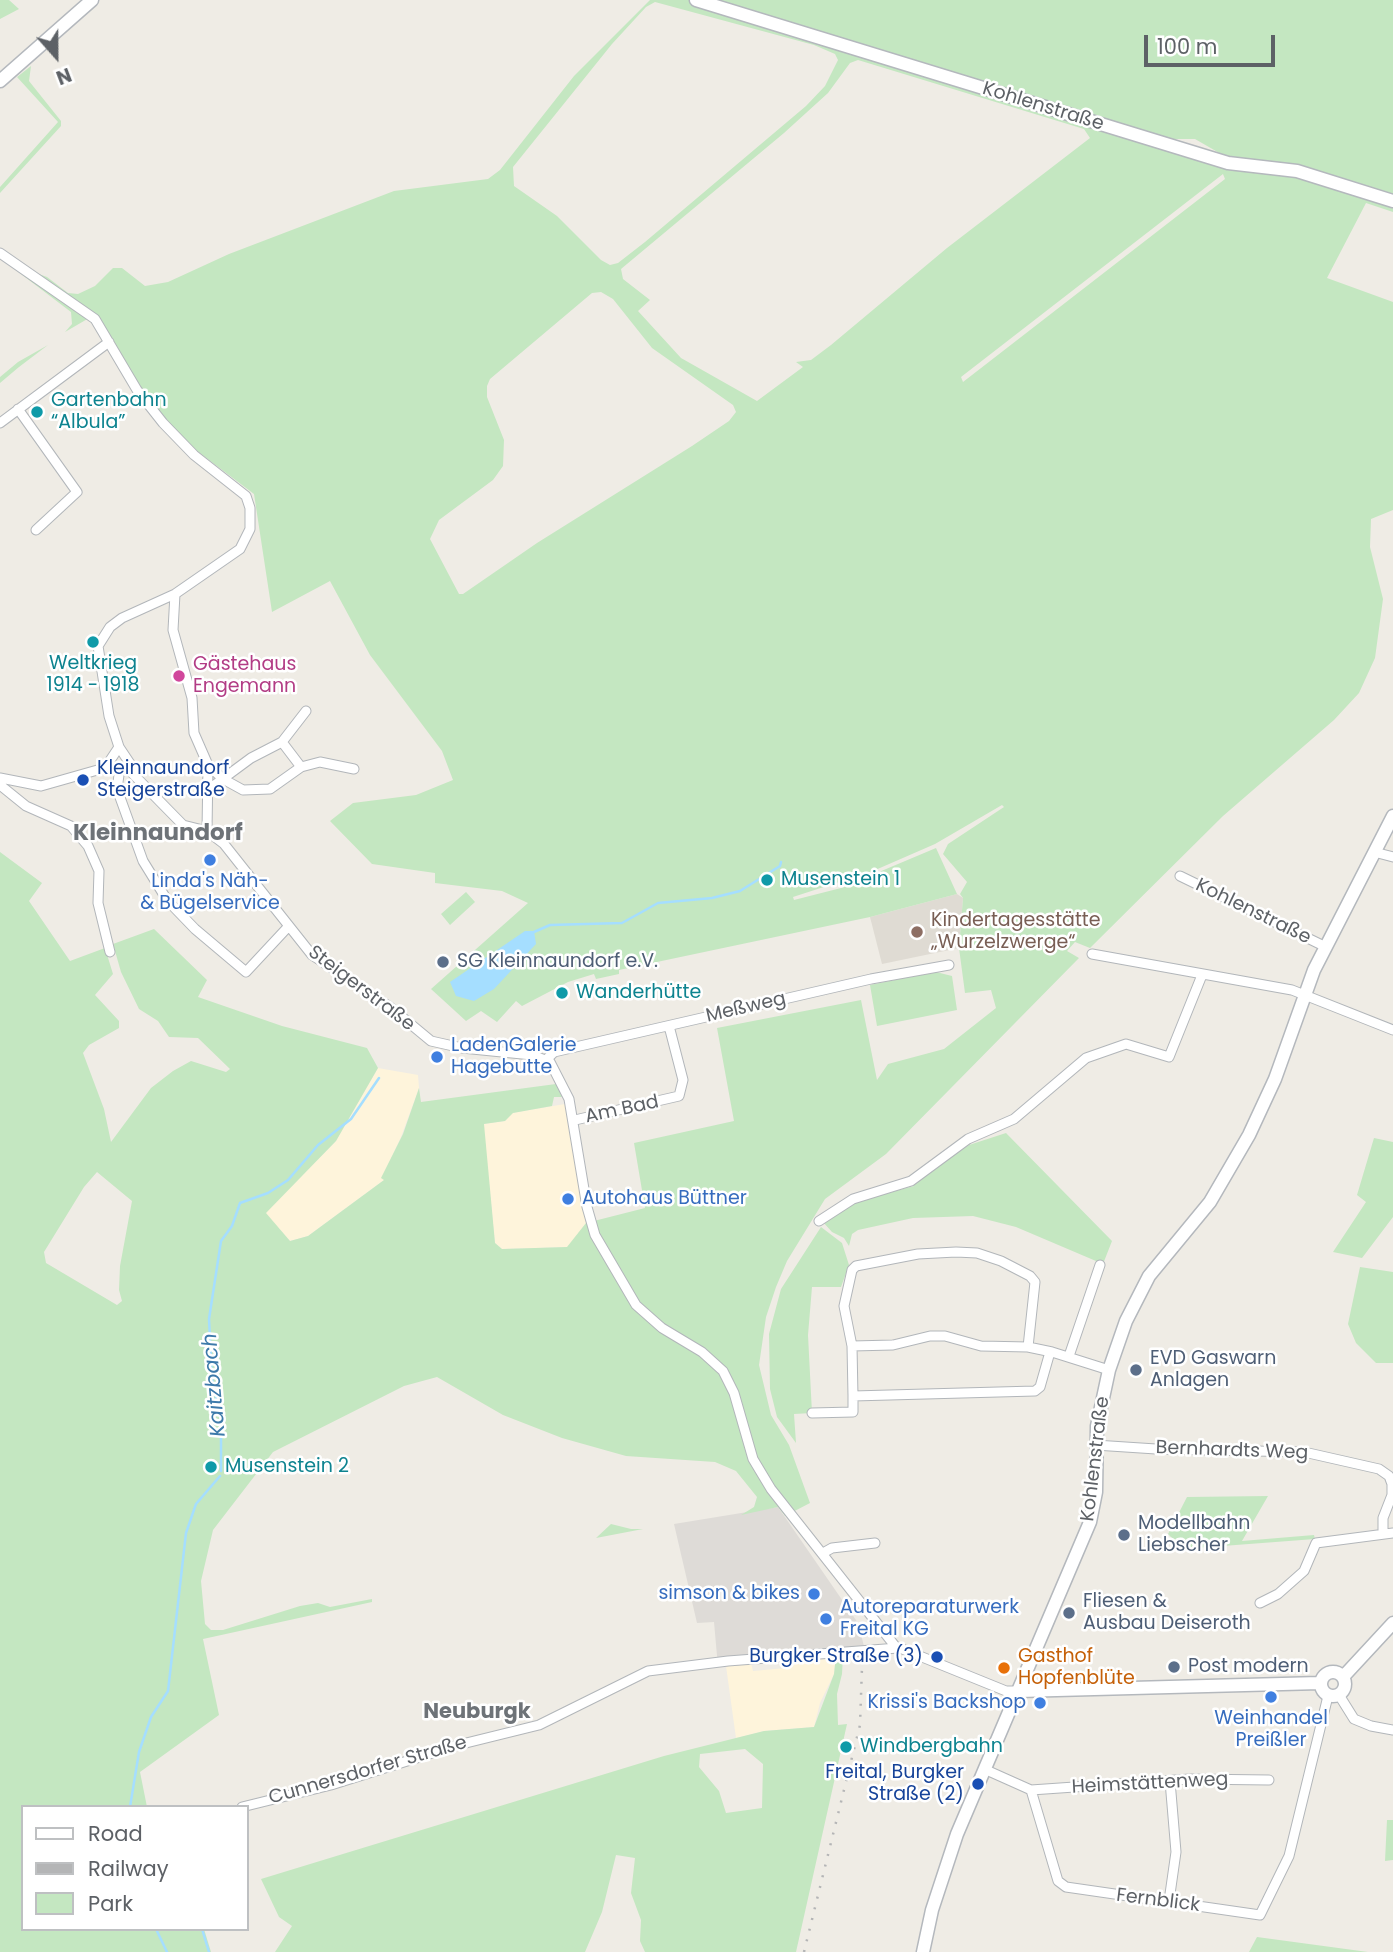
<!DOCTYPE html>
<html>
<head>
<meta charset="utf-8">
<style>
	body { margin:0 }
	#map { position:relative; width:1393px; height:1952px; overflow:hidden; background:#efece5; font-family:Poppins,sans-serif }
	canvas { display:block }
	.legend { position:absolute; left:21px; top:1805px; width:228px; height:126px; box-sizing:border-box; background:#fff; border:2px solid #bec0c2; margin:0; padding:9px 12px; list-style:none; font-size:21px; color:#5d6166 }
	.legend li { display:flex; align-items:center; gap:14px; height:35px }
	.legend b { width:35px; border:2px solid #bec0c2 }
	.north { position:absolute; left:21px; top:21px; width:70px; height:70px; -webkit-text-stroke:5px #fff; paint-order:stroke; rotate:159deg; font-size:19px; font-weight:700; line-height:28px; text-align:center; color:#5d6166 }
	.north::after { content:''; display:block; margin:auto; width:24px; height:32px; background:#5d6166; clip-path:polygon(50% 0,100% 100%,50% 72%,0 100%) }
	.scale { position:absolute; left:1144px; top:35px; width:131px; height:32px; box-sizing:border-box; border:4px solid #5d6166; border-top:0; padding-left:9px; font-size:21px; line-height:24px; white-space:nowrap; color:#5d6166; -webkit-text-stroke:5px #fff; paint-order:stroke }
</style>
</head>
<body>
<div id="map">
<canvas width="1393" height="1952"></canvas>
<ul class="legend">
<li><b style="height:9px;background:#fff"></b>Road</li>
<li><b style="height:9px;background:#b4b5b6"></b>Railway</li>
<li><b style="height:19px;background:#c4e7c1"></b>Park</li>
</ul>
<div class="north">N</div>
<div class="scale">100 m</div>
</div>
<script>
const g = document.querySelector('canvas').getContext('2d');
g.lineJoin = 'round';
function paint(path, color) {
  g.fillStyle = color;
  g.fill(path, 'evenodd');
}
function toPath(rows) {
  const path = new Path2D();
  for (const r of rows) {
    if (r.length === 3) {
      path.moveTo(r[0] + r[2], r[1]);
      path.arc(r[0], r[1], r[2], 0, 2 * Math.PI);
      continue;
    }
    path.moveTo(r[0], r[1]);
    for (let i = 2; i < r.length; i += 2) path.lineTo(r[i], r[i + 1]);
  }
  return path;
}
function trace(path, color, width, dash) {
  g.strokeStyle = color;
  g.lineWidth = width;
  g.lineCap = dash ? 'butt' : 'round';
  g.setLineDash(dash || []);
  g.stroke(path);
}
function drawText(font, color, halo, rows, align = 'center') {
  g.font = font + ' Poppins,sans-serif';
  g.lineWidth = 5;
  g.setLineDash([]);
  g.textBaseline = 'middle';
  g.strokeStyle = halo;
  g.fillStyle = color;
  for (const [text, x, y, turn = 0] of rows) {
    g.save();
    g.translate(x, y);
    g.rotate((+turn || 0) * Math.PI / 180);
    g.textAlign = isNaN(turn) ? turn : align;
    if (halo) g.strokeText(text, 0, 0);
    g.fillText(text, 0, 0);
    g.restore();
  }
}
paint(toPath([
	[378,1068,418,1075,419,1088,401,1137,382,1178,384,1180,308,1236,290,1241,265,1213,336,1141],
	[565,1104,586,1223,568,1247,502,1249,495,1243,483,1124,505,1121,512,1113],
	[836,1655,834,1674,820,1703,814,1727,764,1731,736,1738,726,1666,751,1663,753,1671,786,1668,786,1659]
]), '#fef4db');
paint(toPath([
	[778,1507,858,1623,866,1654,718,1667,714,1622,697,1623,674,1524]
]), '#dedbd7');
paint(toPath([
	[957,894,963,898,959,948,882,964,870,917]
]), '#dfdbd3');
paint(toPath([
	[0,0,9,0,19,9,0,19],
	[650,0,1393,0,1393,212,1366,203,1327,278,1393,302,1393,510,1371,519,1370,547,1383,599,1375,658,1359,693,1334,720,1223,816,1090,948,1075,942,1067,951,1079,958,886,1154,825,1199,787,1261,776,1287,766,1317,759,1365,771,1415,789,1445,810,1503,785,1516,778,1507,741,1515,754,1507,757,1497,736,1471,715,1462,626,1456,562,1438,503,1415,437,1377,404,1386,273,1452,213,1530,201,1581,205,1624,211,1630,223,1630,300,1606,318,1603,330,1607,372,1599,372,1602,203,1639,219,1715,140,1772,147,1807,23,1807,23,1929,204,1929,211,1952,0,1952,0,852,42,883,29,901,70,961,105,948,113,974,95,995,119,1021,119,1028,89,1045,83,1053,104,1109,111,1142,151,1088,173,1071,191,1061,226,1072,230,1069,198,1038,169,1037,158,1021,139,1009,121,972,113,944,154,929,207,980,198,997,282,1026,367,1048,378,1068,336,1141,266,1213,290,1241,308,1236,384,1180,381,1178,403,1134,419,1088,421,1102,556,1084,562,1097,554,1097,552,1106,513,1113,505,1121,484,1124,495,1243,502,1249,567,1247,586,1223,645,1208,634,1143,734,1121,717,1028,861,1000,877,1080,888,1064,944,1049,996,1008,991,990,965,993,959,948,963,898,960,894,967,882,943,854,948,844,1004,807,1002,805,935,844,873,871,793,897,794,900,841,888,936,848,957,894,870,917,619,970,619,974,596,979,594,974,568,982,522,1006,516,1001,497,1022,481,1011,466,1021,431,989,528,903,502,891,435,883,435,873,372,864,330,821,353,803,416,795,453,780,442,751,370,655,330,581,272,612,254,494,185,442,144,395,96,314,65,332,72,324,71,312,0,258,0,248,25,269,47,277,68,293,78,294,95,286,113,268,122,268,145,286,168,282,229,254,394,191,488,179,500,170,574,76],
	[655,2,814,45,835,54,838,60,825,86,806,106,645,242,618,263,610,265,601,260,557,216,514,186,513,167,612,44,646,7],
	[858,60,1084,129,1090,138,947,248,831,345,811,360,796,362,803,367,757,401,681,358,638,311,650,300,623,279,621,269,784,133,828,93,850,63],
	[1166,139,1195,139,1228,158],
	[1223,174,1225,179,963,382,961,377],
	[601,292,613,299,652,348,733,405,736,412,729,421,692,446,537,543,463,594,459,594,430,539,439,520,493,480,503,466,504,440,487,397,487,386,490,379,592,293],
	[97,1172,132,1201,120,1266,119,1290,122,1301,117,1305,46,1263,44,1252,84,1187],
	[31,66,29,81,61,121,61,126,0,193,0,187,58,122,17,77],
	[48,345,19,367,0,383,0,377,18,362],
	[466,892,475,902,450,925,441,914],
	[928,970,952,976,957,1010,877,1026,870,985,928,973],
	[1006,1133,1112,1241,1103,1264,1016,1227,973,1216,913,1218,858,1230,852,1234,849,1246,844,1238,832,1232,823,1222,851,1203,914,1186,914,1182,969,1145],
	[1374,1138,1393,1142,1393,1217,1362,1258,1333,1252,1366,1202,1357,1195],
	[821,1227,842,1243,849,1265,841,1287,812,1287,808,1335,812,1413,794,1414,796,1443,777,1417,770,1389,769,1334,781,1289],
	[1360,1267,1393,1272,1393,1363,1376,1363,1356,1343,1348,1324],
	[1268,1496,1242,1541,1314,1535,1315,1539,1183,1549,1168,1534,1187,1497],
	[611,1524,631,1529,643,1529,596,1538],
	[836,1655,843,1655,842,1674,837,1694,838,1725,847,1724,796,1952,645,1952,640,1941,641,1920,631,1893,635,1858,616,1855,602,1912,585,1952,275,1952,292,1926,279,1917,261,1879,664,1756,764,1731,814,1727,834,1674],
	[745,1749,763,1764,762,1808,726,1813,719,1791,699,1767,700,1754],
	[1387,1820,1393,1820,1393,1860,1385,1861],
	[1257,1937,1368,1952,1249,1952]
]), '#c4e7c1');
paint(toPath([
	[525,931,534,931,536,944,494,989,474,1001,456,996,450,982]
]), '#a5deff');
trace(toPath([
	[534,932,550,925,622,923,658,903,712,898,740,891,780,866,781,862],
	[221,1471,221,1420,212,1379,209,1319,221,1241,232,1226,240,1203,268,1193,288,1180,318,1145,351,1119,379,1078],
	[130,1807,139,1752,151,1717,168,1691,186,1533,196,1504,220,1476],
	[156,1929,167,1952],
	[202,1929,209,1952]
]), '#a5deff', 2.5);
const street = toPath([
	[0,253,95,319,137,390,163,423,194,455,246,496,250,508,250,529,240,549,175,594,122,618,110,627,98,646,109,716,119,747,137,774],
	[18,409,77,492,36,530],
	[0,423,109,342],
	[175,594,173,630,192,698,194,733,208,765,207,831],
	[208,765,223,779,243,790,270,789,301,767,282,742],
	[301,767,320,762,354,769],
	[105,768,119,747],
	[120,768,117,789,143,861,167,900,195,929,246,972,287,928],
	[0,778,41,786,101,769,130,771,183,825,207,831,224,844,312,955,390,1007,431,1041,462,1048,532,1055,550,1062,569,1099,587,1207,595,1235,636,1305,662,1328,702,1352,723,1371,734,1393,753,1459,771,1489,895,1646,1006,1691,1019,1691],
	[0,785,26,806,71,826,88,846,99,871,98,903,110,952],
	[209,789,251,758,282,742,306,711],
	[1374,852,1393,857],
	[1180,876,1326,947],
	[1092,954,1292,990,1393,1030],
	[546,1060,554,1052,871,979,949,965],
	[575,1120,679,1096,683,1080,669,1026],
	[819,1221,853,1199,911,1181,968,1139,1014,1119,1086,1058,1126,1044,1169,1057,1202,975],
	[852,1346,893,1345,930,1336,945,1336,981,1346,1028,1347,1052,1352,1109,1370],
	[1069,1356,1100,1265],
	[853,1396,852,1346,844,1306,852,1270,856,1266,918,1254,956,1252,977,1253,1001,1261,1030,1276,1035,1282,1028,1347],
	[812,1413,853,1412,853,1396,1035,1391,1040,1387,1050,1352],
	[1095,1445,1156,1449,1304,1452,1379,1469,1389,1476,1392,1484,1392,1495,1383,1518,1383,1533],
	[823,1553,832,1548,875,1543],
	[1260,1603,1278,1594,1304,1571,1316,1543,1393,1533],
	[1339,1695,1354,1719,1371,1726,1393,1730],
	[984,1769,1031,1790,1058,1881,1066,1887,1260,1915,1289,1856,1328,1696],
	[1031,1790,1190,1779,1269,1780],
	[242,1807,331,1785,458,1745,539,1725,648,1671,728,1661,898,1648],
	[1169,1901,1176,1852,1170,1781]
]);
const secondary = toPath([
	[696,0,1228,163,1297,171,1393,201],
	[0,81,92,0],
	[1333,1684,12],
	[1343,1677,1393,1623],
	[1019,1691,1320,1683],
	[923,1952,932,1910,957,1834,1090,1522,1096,1492,1097,1426,1109,1370,1126,1321,1149,1276,1210,1202,1249,1135,1275,1079,1314,970,1393,816]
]);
trace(street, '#b2b6ba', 11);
trace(secondary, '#b4b8bd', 15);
trace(street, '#fff', 9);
trace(secondary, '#fff', 12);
trace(toPath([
	[804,1952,860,1725,862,1667]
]), '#b4b5b6', 2.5, [2, 9]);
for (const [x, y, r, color] of [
	[37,412,7,"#0f9aa8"],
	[93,642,7,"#0f9aa8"],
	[179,676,7,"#d1479c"],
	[83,780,7,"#1a4fb4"],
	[210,860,7,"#3f7fe0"],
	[767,880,7,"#0f9aa8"],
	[917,932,7,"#8d6e63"],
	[443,962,7,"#5c6f8a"],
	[562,993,7,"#0f9aa8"],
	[437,1057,7,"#3f7fe0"],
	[568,1199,7,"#3f7fe0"],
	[1136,1370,7,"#5c6f8a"],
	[211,1467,7,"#0f9aa8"],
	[1124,1535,7,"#5c6f8a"],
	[814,1594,7,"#3f7fe0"],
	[1069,1613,7,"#5c6f8a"],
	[826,1619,7,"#3f7fe0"],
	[937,1657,7,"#1a4fb4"],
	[1174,1667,7,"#5c6f8a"],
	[1004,1668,7,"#e8710a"],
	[1271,1697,7,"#3f7fe0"],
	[1040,1703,7,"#3f7fe0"],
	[846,1747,7,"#0f9aa8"],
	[978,1784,7,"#1a4fb4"]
]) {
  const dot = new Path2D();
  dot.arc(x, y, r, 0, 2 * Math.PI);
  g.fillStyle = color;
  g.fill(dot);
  trace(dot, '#fff', 2.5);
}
drawText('19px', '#5d6166', '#fff', [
	["Kohlenstraße",1043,107,17],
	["Kohlenstraße",1253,912,26],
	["Steigerstraße",361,989,37],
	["Meßweg",746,1008,-13],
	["Am Bad",622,1110,-12],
	["Bernhardts Weg",1232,1451,2],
	["Kohlenstraße",1096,1459,-83],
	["Cunnersdorfer Straße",368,1771,-16],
	["Heimstättenweg",1150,1784,-3],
	["Fernblick",1158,1901,7]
]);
drawText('19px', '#0d838f', '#fff', [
	["Gartenbahn",51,401],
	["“Albula”",51,423],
	["Weltkrieg",93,664,"center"],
	["1914 - 1918",93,686,"center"],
	["Musenstein 1",781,880],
	["Wanderhütte",576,993],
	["Musenstein 2",225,1467],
	["Windbergbahn",860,1747]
], 'left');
drawText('19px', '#b23c85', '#fff', [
	["Gästehaus",193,665],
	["Engemann",193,687]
], 'left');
drawText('19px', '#164399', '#fff', [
	["Kleinnaundorf",97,769,"left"],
	["Steigerstraße",97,791,"left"],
	["Burgker Straße (3)",923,1657],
	["Freital, Burgker",964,1773],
	["Straße (2)",964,1795]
], 'right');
drawText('19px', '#366cbe', '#fff', [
	["Linda's Näh-",210,882,"center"],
	["& Bügelservice",210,904,"center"],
	["LadenGalerie",451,1046],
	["Hagebutte",451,1068],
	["Autohaus Büttner",582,1199],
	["simson & bikes",800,1594,"right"],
	["Autoreparaturwerk",840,1608],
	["Freital KG",840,1630],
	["Krissi's Backshop",1026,1703,"right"],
	["Weinhandel",1271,1719,"center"],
	["Preißler",1271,1741,"center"]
], 'left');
drawText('19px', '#785e54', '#fff', [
	["Kindertagesstätte",931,921],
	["„Wurzelzwerge“",931,943]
], 'left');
drawText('19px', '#4e5e75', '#fff', [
	["SG Kleinnaundorf e.V.",457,962],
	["EVD Gaswarn",1150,1359],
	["Anlagen",1150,1381],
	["Modellbahn",1138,1524],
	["Liebscher",1138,1546],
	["Fliesen &",1083,1602],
	["Ausbau Deiseroth",1083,1624],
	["Post modern",1188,1667]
], 'left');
drawText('19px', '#c56008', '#fff', [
	["Gasthof",1018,1657],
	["Hopfenblüte",1018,1679]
], 'left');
drawText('italic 21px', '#3d7aaa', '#fff', [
	["Kaitzbach",215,1385,-95]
]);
drawText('bold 21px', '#6e7378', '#fff', [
	["Neuburgk",477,1713]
]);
drawText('bold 23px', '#6e7378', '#fff', [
	["Kleinnaundorf",158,834]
]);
</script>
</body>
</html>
